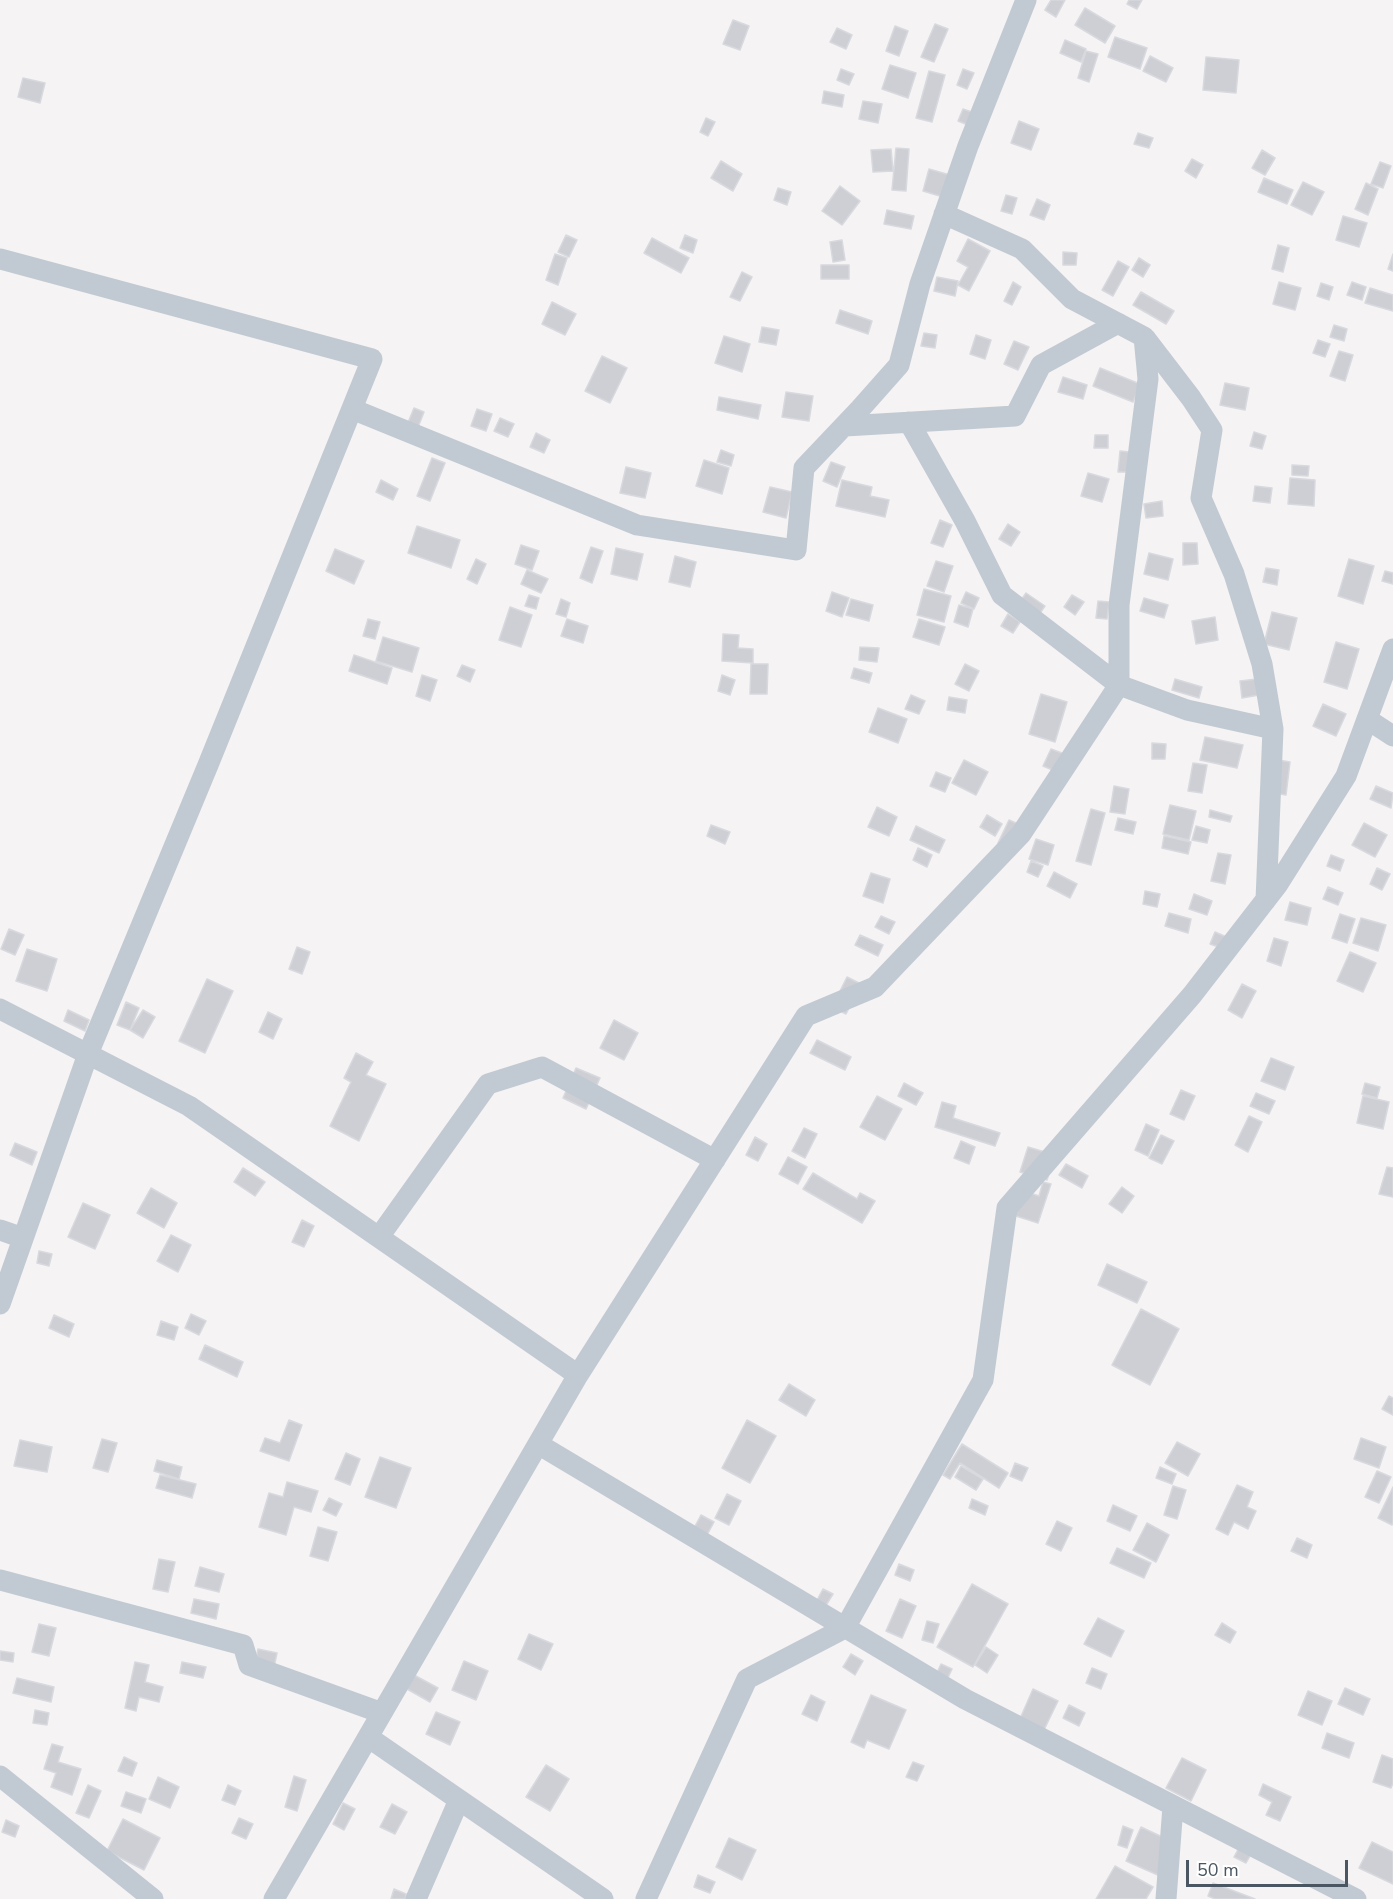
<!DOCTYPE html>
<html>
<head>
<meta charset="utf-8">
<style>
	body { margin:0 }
	#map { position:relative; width:1393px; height:1899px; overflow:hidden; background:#f5f3f3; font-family:"Nunito Sans",sans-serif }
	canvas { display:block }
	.scale { position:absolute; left:1186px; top:1860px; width:162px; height:27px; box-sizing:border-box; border:3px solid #4a5661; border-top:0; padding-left:8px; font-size:18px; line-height:21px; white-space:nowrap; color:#4a5661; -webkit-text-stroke:4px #fff; paint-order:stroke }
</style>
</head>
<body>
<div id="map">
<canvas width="1393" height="1899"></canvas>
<div class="scale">50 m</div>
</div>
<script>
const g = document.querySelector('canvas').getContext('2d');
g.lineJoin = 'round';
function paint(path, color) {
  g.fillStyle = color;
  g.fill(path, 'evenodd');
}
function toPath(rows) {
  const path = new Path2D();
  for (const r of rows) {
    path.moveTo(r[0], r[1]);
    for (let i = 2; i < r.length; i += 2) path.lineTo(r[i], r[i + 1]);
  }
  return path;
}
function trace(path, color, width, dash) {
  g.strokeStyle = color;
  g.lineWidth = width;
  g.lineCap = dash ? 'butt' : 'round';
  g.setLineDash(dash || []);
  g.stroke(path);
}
const building = toPath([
	[1051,0,1065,0,1056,17,1045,10,1051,0],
	[1129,0,1142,0,1137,9,1127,4,1129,0],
	[1085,8,1115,26,1105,43,1075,25,1085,8],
	[733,20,749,26,740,50,723,44,733,20],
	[935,24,948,29,934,62,921,57,935,24],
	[895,26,908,31,899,56,886,51,895,26],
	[837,28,852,35,846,49,830,42,837,28],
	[1115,37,1147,48,1140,69,1108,57,1115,37],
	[1065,40,1086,49,1081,62,1060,53,1065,40],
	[1086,51,1098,54,1089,82,1078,78,1086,51],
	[1150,56,1173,68,1166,82,1143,71,1150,56],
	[1206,57,1239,60,1236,93,1203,90,1206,57],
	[890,65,916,73,908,98,882,89,890,65],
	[841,69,854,74,849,85,837,80,841,69],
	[963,69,974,73,967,89,957,85,963,69],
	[929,71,945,75,932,122,916,118,929,71],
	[23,78,45,83,40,103,18,97,23,78],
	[824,91,844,95,842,107,822,103,824,91],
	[863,101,882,104,878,123,859,119,863,101],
	[963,109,978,114,973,127,958,121,963,109],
	[706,118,715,122,708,136,700,132,706,118],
	[1019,121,1039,129,1031,150,1011,143,1019,121],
	[1138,133,1153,138,1149,148,1134,144,1138,133],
	[896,148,909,149,906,191,892,190,896,148],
	[891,149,893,171,873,172,871,150,891,149],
	[1262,150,1275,158,1265,175,1252,168,1262,150],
	[1192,159,1203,165,1196,178,1185,171,1192,159],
	[721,161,742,174,733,191,711,178,721,161],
	[1380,162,1391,166,1383,188,1371,184,1380,162],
	[929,169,950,175,943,197,923,191,929,169],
	[1264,178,1293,190,1287,204,1258,192,1264,178],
	[1303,182,1324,192,1312,215,1291,205,1303,182],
	[1366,183,1378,189,1368,215,1355,209,1366,183],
	[840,186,860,201,842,225,822,211,840,186],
	[778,188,791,192,787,205,774,200,778,188],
	[1006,195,1017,198,1012,214,1001,211,1006,195],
	[1037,199,1050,205,1044,220,1030,215,1037,199],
	[887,210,914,216,911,229,884,224,887,210],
	[1343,216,1367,223,1359,247,1336,240,1343,216],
	[566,235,577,240,569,257,558,252,566,235],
	[685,235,697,240,693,253,680,248,685,235],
	[652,238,689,258,681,273,644,253,652,238],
	[968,239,990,251,969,291,958,285,968,267,957,261,968,239],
	[842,240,845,260,833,262,830,242,842,240],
	[1278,245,1289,248,1283,272,1272,269,1278,245],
	[1063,252,1077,253,1076,265,1063,265,1063,252],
	[555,254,567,258,558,285,546,280,555,254],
	[1393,254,1393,271,1388,269,1393,254],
	[1139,258,1150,265,1143,277,1132,270,1139,258],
	[1118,261,1129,267,1113,296,1102,290,1118,261],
	[821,265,849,265,849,279,821,279,821,265],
	[742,272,752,277,740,301,730,297,742,272],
	[937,277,958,281,955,296,934,291,937,277],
	[1013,282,1021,287,1012,305,1004,301,1013,282],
	[1279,282,1301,288,1295,310,1273,304,1279,282],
	[1352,282,1366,287,1362,300,1347,295,1352,282],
	[1321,283,1333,287,1329,300,1317,296,1321,283],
	[1370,288,1393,295,1393,311,1365,303,1370,288],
	[1141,292,1174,311,1166,324,1133,305,1141,292],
	[552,302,576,314,565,335,542,324,552,302],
	[840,310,872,321,868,334,836,323,840,310],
	[1334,325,1347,329,1344,341,1330,337,1334,325],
	[762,327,779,330,776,345,759,342,762,327],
	[924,333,937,335,935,348,921,346,924,333],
	[976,335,991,340,985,359,970,354,976,335],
	[724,336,750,344,742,372,715,363,724,336],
	[1318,340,1330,344,1325,357,1313,353,1318,340],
	[1014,341,1029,347,1018,370,1004,364,1014,341],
	[1339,351,1353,355,1345,381,1330,376,1339,351],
	[602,356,627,368,610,403,585,391,602,356],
	[1100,368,1140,384,1133,402,1093,386,1100,368],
	[1063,377,1087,385,1083,399,1058,392,1063,377],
	[1225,383,1249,388,1245,410,1220,405,1225,383],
	[786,392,813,396,809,421,782,417,786,392],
	[719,397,761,405,758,419,717,410,719,397],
	[414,408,424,412,417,430,407,425,414,408],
	[477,409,492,414,486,431,471,426,477,409],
	[500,418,514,424,508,437,494,431,500,418],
	[1254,432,1266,436,1262,449,1250,446,1254,432],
	[536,433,550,440,544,453,530,447,536,433],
	[1095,435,1108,435,1108,448,1094,448,1095,435],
	[721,450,734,455,731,466,717,462,721,450],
	[1120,451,1130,452,1128,472,1118,472,1120,451],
	[432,458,445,463,430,501,417,496,432,458],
	[704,460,729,468,722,494,696,486,704,460],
	[831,462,845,467,837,487,823,481,831,462],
	[1292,465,1309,466,1308,476,1292,475,1292,465],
	[626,467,651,473,645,498,620,493,626,467],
	[1088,473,1109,479,1102,502,1081,496,1088,473],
	[1290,478,1315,480,1314,506,1288,504,1290,478],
	[381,480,398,489,393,500,376,492,381,480],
	[842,480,872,487,870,496,889,500,885,517,836,506,842,480],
	[1255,486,1272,488,1270,503,1253,501,1255,486],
	[770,487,792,492,786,518,763,512,770,487],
	[1162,501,1163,516,1146,518,1144,504,1162,501],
	[940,520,952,525,943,547,931,543,940,520],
	[1008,524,1020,532,1011,546,999,539,1008,524],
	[417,526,460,540,451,568,408,553,417,526],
	[1183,543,1197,543,1198,564,1183,565,1183,543],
	[521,545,539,551,532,570,515,564,521,545],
	[591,547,603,551,592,583,580,578,591,547],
	[616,548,643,554,637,580,611,574,616,548],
	[335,549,364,561,354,584,326,571,335,549],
	[1149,553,1173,559,1168,580,1144,574,1149,553],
	[675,556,696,562,690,587,669,582,675,556],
	[476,559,486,564,477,584,467,579,476,559],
	[1349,559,1374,566,1363,604,1338,596,1349,559],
	[936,561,953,566,944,592,927,586,936,561],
	[1266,568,1279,570,1277,585,1263,582,1266,568],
	[527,570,548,579,541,593,521,584,527,570],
	[1385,571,1393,573,1393,584,1382,581,1385,571],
	[924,589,951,596,944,622,917,615,924,589],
	[832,592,849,598,842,617,826,611,832,592],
	[966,592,979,598,974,609,961,603,966,592],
	[1026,593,1045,606,1036,619,1017,606,1026,593],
	[529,595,539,598,536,609,525,606,529,595],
	[1072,595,1084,602,1075,615,1064,607,1072,595],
	[1144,598,1168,605,1164,618,1140,611,1144,598],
	[561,599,570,603,566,617,556,614,561,599],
	[851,599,873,605,869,621,846,615,851,599],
	[1098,601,1109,602,1107,619,1096,618,1098,601],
	[959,605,973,609,968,627,954,622,959,605],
	[510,607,532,615,521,647,499,640,510,607],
	[1272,612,1297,618,1289,650,1264,644,1272,612],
	[1008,614,1020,622,1013,633,1001,626,1008,614],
	[1215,617,1218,640,1196,644,1192,621,1215,617],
	[368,619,380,622,375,639,363,636,368,619],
	[567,619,588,626,583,643,561,636,567,619],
	[919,619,945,627,939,645,913,637,919,619],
	[723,634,739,635,738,648,753,649,753,663,722,661,723,634],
	[383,637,419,648,412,672,376,661,383,637],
	[1336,642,1359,649,1347,689,1324,682,1336,642],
	[860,647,879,648,877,662,859,660,860,647],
	[354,655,392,668,387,684,349,671,354,655],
	[751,664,768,664,767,694,750,694,751,664],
	[965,664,979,671,969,691,955,684,965,664],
	[462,665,475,670,470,682,457,676,462,665],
	[854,668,872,673,869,683,851,678,854,668],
	[422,675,437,680,430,701,416,696,422,675],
	[722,675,735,680,730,695,718,691,722,675],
	[1175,679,1202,687,1199,698,1172,690,1175,679],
	[1257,679,1259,695,1242,698,1240,681,1257,679],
	[1041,694,1067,702,1055,742,1029,734,1041,694],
	[911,695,925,701,919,714,905,709,911,695],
	[949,697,967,700,965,713,947,710,949,697],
	[1323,704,1346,714,1336,736,1313,726,1323,704],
	[878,708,907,719,898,743,869,732,878,708],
	[1205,737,1243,745,1237,768,1200,760,1205,737],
	[1152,743,1166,744,1165,759,1152,759,1152,743],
	[1051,749,1070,756,1062,774,1043,766,1051,749],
	[964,760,988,772,976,795,952,783,964,760],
	[1278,760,1290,762,1286,795,1274,793,1278,760],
	[1193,763,1207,765,1202,793,1188,791,1193,763],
	[936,772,951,778,945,792,930,786,936,772],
	[1114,786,1129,789,1125,814,1110,812,1114,786],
	[1376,786,1393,793,1391,808,1370,799,1376,786],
	[1170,805,1196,811,1189,840,1163,834,1170,805],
	[877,807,897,817,889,836,868,827,877,807],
	[1091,809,1105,813,1091,865,1076,861,1091,809],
	[1210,810,1232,816,1230,822,1209,817,1210,810],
	[987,815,1002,824,995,836,980,827,987,815],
	[1118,818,1136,822,1133,834,1115,830,1118,818],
	[1009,820,1025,827,998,843,1009,820],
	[1364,823,1387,835,1375,857,1352,845,1364,823],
	[711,825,730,832,725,844,707,836,711,825],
	[916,826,945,840,939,853,910,840,916,826],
	[1196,826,1210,830,1207,843,1192,840,1196,826],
	[1164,836,1191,842,1188,854,1162,848,1164,836],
	[1036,839,1054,845,1048,865,1029,859,1036,839],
	[918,848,932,855,927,867,913,860,918,848],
	[1218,853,1231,855,1225,884,1211,881,1218,853],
	[1331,855,1344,860,1340,871,1327,866,1331,855],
	[1031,861,1043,866,1038,877,1027,872,1031,861],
	[1377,868,1390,874,1382,890,1370,884,1377,868],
	[1054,872,1077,884,1070,898,1047,886,1054,872],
	[871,873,890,879,883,903,863,896,871,873],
	[1328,887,1343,893,1338,905,1323,899,1328,887],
	[1145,891,1160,894,1157,907,1143,904,1145,891],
	[1194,894,1212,901,1207,915,1189,909,1194,894],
	[1290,902,1311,908,1307,925,1285,920,1290,902],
	[1169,913,1191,919,1188,933,1165,926,1169,913],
	[1340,914,1355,919,1347,943,1332,938,1340,914],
	[881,916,895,922,889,934,875,927,881,916],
	[1361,918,1386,925,1378,951,1353,943,1361,918],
	[9,929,24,935,15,955,1,949,9,929],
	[1215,932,1229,938,1224,949,1210,944,1215,932],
	[860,935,883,945,878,956,855,945,860,935],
	[1274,938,1288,942,1281,966,1267,961,1274,938],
	[297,947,310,952,302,974,289,969,297,947],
	[27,949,57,959,47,991,16,981,27,949],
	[1350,952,1376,963,1363,992,1337,981,1350,952],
	[847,977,861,984,846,1014,832,1007,847,977],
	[207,979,233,991,205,1053,179,1041,207,979],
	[1242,984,1256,991,1242,1018,1228,1010,1242,984],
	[126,1002,139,1008,130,1030,117,1025,126,1002],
	[68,1010,89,1020,85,1031,64,1021,68,1010],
	[143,1010,155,1017,143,1038,130,1030,143,1010],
	[268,1012,282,1019,273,1039,259,1032,268,1012],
	[614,1020,638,1033,624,1060,600,1048,614,1020],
	[817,1040,851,1057,845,1070,810,1053,817,1040],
	[356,1053,373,1062,366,1075,386,1084,359,1141,330,1126,351,1082,344,1078,356,1053],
	[1271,1058,1294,1067,1285,1090,1261,1081,1271,1058],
	[576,1068,600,1078,586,1109,563,1098,576,1068],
	[904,1083,923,1093,916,1105,898,1096,904,1083],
	[1365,1083,1380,1087,1377,1098,1362,1094,1365,1083],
	[1181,1090,1195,1096,1184,1120,1170,1114,1181,1090],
	[1256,1093,1275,1101,1269,1114,1250,1106,1256,1093],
	[877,1096,902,1109,885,1140,860,1127,877,1096],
	[1363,1096,1389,1102,1383,1129,1357,1123,1363,1096],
	[942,1102,956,1106,953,1118,1000,1133,995,1146,935,1127,942,1102],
	[1249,1116,1262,1122,1248,1152,1235,1145,1249,1116],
	[1146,1124,1159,1130,1148,1156,1135,1150,1146,1124],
	[804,1128,817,1134,805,1158,792,1151,804,1128],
	[1161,1135,1174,1141,1162,1164,1149,1158,1161,1135],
	[755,1137,767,1144,758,1161,746,1155,755,1137],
	[961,1141,975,1147,969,1164,954,1158,961,1141],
	[15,1143,37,1152,32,1165,10,1155,15,1143],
	[1028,1147,1055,1155,1047,1180,1020,1172,1028,1147],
	[788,1157,807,1167,798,1184,779,1174,788,1157],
	[1066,1164,1088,1176,1082,1188,1059,1175,1066,1164],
	[1387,1167,1393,1168,1393,1197,1379,1194,1387,1167],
	[243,1168,265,1182,255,1196,234,1182,243,1168],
	[813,1173,857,1199,860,1193,875,1201,862,1223,803,1189,813,1173],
	[1043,1182,1051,1184,1038,1223,1013,1215,1021,1190,1039,1196,1043,1182],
	[1122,1187,1134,1196,1122,1213,1109,1204,1122,1187],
	[151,1188,177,1203,164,1228,137,1213,151,1188],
	[83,1203,110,1215,95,1249,68,1237,83,1203],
	[302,1220,314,1226,304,1247,292,1242,302,1220],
	[171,1235,191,1245,178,1272,157,1261,171,1235],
	[39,1251,52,1254,49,1266,37,1263,39,1251],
	[1107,1264,1147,1282,1137,1303,1098,1285,1107,1264],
	[1141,1309,1179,1329,1150,1385,1112,1365,1141,1309],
	[191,1314,206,1321,199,1335,185,1328,191,1314],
	[54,1315,74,1324,69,1337,49,1328,54,1315],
	[161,1321,178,1327,174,1340,157,1335,161,1321],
	[205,1345,243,1362,237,1377,199,1359,205,1345],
	[789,1384,815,1400,806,1416,779,1400,789,1384],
	[1389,1396,1393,1398,1393,1415,1382,1409,1389,1396],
	[289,1420,302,1425,289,1461,260,1451,265,1438,280,1443,289,1420],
	[747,1420,776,1436,750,1483,722,1468,747,1420],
	[1361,1438,1386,1447,1379,1468,1354,1459,1361,1438],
	[102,1439,117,1443,108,1472,93,1468,102,1439],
	[20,1440,52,1447,47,1472,14,1466,20,1440],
	[1177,1442,1200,1454,1188,1476,1165,1463,1177,1442],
	[962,1444,1008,1473,999,1488,960,1463,950,1479,943,1475,962,1444],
	[346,1453,360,1459,350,1485,335,1479,346,1453],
	[380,1457,411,1468,396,1508,365,1497,380,1457],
	[157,1460,182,1467,179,1479,154,1471,157,1460],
	[1015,1463,1028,1468,1022,1481,1010,1476,1015,1463],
	[961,1466,983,1479,976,1490,955,1477,961,1466],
	[1160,1467,1176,1474,1172,1484,1156,1478,1160,1467],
	[1377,1471,1391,1477,1379,1503,1365,1497,1377,1471],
	[160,1475,196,1484,192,1498,156,1488,160,1475],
	[287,1482,318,1491,311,1512,294,1507,286,1535,259,1527,269,1493,283,1497,287,1482],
	[1237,1485,1253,1492,1247,1507,1256,1511,1248,1529,1234,1522,1228,1535,1216,1529,1237,1485],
	[1173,1486,1186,1490,1177,1519,1164,1515,1173,1486],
	[1393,1487,1393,1522,1392,1525,1378,1518,1393,1487],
	[727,1494,741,1501,729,1525,715,1518,727,1494],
	[329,1498,342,1504,336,1516,323,1510,329,1498],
	[972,1499,988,1506,985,1515,969,1508,972,1499],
	[1113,1505,1137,1516,1130,1531,1107,1521,1113,1505],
	[701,1515,714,1522,706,1537,693,1530,701,1515],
	[1057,1521,1072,1528,1061,1551,1046,1544,1057,1521],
	[1147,1523,1169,1535,1156,1562,1133,1550,1147,1523],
	[318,1527,337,1532,328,1561,310,1556,318,1527],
	[1297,1538,1312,1545,1307,1558,1291,1551,1297,1538],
	[1117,1548,1151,1563,1144,1578,1110,1563,1117,1548],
	[159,1559,175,1562,168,1592,153,1589,159,1559],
	[899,1564,914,1570,910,1581,895,1575,899,1564],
	[200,1567,224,1574,219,1592,195,1586,200,1567],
	[972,1584,1008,1604,973,1667,937,1647,972,1584],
	[823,1589,833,1594,825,1607,816,1602,823,1589],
	[194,1599,219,1604,216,1619,191,1613,194,1599],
	[900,1599,916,1606,902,1638,886,1631,900,1599],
	[1098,1618,1124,1631,1111,1657,1084,1644,1098,1618],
	[927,1621,939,1624,933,1643,922,1640,927,1621],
	[1222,1623,1236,1632,1230,1643,1215,1635,1222,1623],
	[39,1624,56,1628,49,1656,32,1652,39,1624],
	[529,1634,553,1644,541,1670,518,1659,529,1634],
	[986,1647,998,1655,987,1673,975,1665,986,1647],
	[258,1649,277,1653,272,1677,253,1673,258,1649],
	[0,1651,14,1653,13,1662,0,1660,0,1651],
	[851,1654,863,1661,855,1675,843,1667,851,1654],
	[464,1661,488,1671,476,1700,452,1690,464,1661],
	[135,1662,149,1665,145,1682,163,1687,159,1702,139,1697,136,1711,125,1708,135,1662],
	[182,1662,206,1667,203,1678,180,1673,182,1662],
	[941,1664,952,1669,946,1682,935,1677,941,1664],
	[1092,1668,1107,1674,1101,1689,1086,1683,1092,1668],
	[414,1675,438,1688,430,1702,407,1689,414,1675],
	[17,1678,54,1687,51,1702,13,1693,17,1678],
	[1345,1688,1370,1699,1363,1715,1338,1704,1345,1688],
	[1033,1689,1058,1701,1043,1732,1019,1721,1033,1689],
	[1308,1691,1332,1701,1322,1725,1298,1715,1308,1691],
	[811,1695,825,1702,817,1721,802,1714,811,1695],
	[871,1695,906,1710,889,1749,867,1740,864,1748,851,1742,871,1695],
	[1069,1705,1085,1713,1079,1726,1063,1718,1069,1705],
	[35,1710,49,1713,47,1725,33,1723,35,1710],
	[436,1712,460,1722,450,1745,426,1734,436,1712],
	[1327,1733,1354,1743,1349,1758,1322,1748,1327,1733],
	[52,1744,63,1747,58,1762,81,1769,72,1795,51,1787,56,1773,44,1769,52,1744],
	[1382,1755,1393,1759,1393,1783,1391,1788,1373,1782,1382,1755],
	[124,1757,137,1763,132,1776,118,1771,124,1757],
	[1182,1758,1206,1770,1191,1801,1166,1788,1182,1758],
	[913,1762,924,1766,917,1781,906,1777,913,1762],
	[546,1765,569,1779,550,1811,526,1797,546,1765],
	[294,1776,306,1780,297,1811,285,1807,294,1776],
	[158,1777,179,1787,170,1808,149,1799,158,1777],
	[1263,1784,1291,1797,1280,1821,1266,1815,1272,1802,1259,1795,1263,1784],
	[88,1785,101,1791,89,1818,76,1813,88,1785],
	[228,1785,241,1791,235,1805,222,1800,228,1785],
	[126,1792,146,1799,141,1813,121,1806,126,1792],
	[343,1803,355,1809,344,1830,333,1824,343,1803],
	[392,1804,407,1812,395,1834,380,1827,392,1804],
	[239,1818,253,1824,246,1839,232,1833,239,1818],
	[123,1819,160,1838,144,1870,107,1851,123,1819],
	[6,1820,19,1826,15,1837,2,1832,6,1820],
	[1123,1826,1133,1830,1127,1848,1118,1845,1123,1826],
	[1141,1827,1175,1843,1160,1876,1126,1861,1141,1827],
	[729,1838,756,1850,742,1880,716,1867,729,1838],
	[1242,1842,1254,1849,1246,1863,1234,1857,1242,1842],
	[1372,1842,1393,1852,1393,1884,1359,1868,1372,1842],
	[1115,1866,1153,1887,1146,1899,1096,1899,1115,1866],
	[698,1875,715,1882,710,1893,694,1887,698,1875],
	[1213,1883,1255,1899,1215,1899,1208,1896,1213,1883],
	[394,1889,406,1894,405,1899,391,1899,394,1889]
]);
paint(building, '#cdcfd5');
trace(building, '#d7d9de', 1.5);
trace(toPath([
	[0,259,372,359,208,765,88,1054,0,1304],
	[1145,338,1191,398,1212,430,1201,498,1234,574,1262,664,1273,729,1266,900],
	[352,409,637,525,796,550,804,468,860,409,899,365,920,284,968,146,1026,0],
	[909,422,965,521,1002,595,1119,685,1187,710,1273,729],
	[845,426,1015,416,1041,365,1118,323],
	[1367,719,1393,736],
	[0,1009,189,1106,578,1375],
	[0,1230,23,1238],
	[379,1237,488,1084,542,1067,715,1160],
	[538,1444,965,1699,1356,1899],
	[0,1580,243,1645,249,1665,382,1713],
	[368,1737,603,1899],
	[0,1776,153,1899],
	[274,1899,578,1375,806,1016,875,987,1021,834,1119,685,1119,605,1148,379,1144,337,1072,299,1022,249,944,214],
	[416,1899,459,1800],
	[646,1899,747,1679,845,1628,983,1380,1007,1208,1192,995,1278,884,1346,776,1393,649],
	[1166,1899,1173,1806]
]), '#c1cad2', 21);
</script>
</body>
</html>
